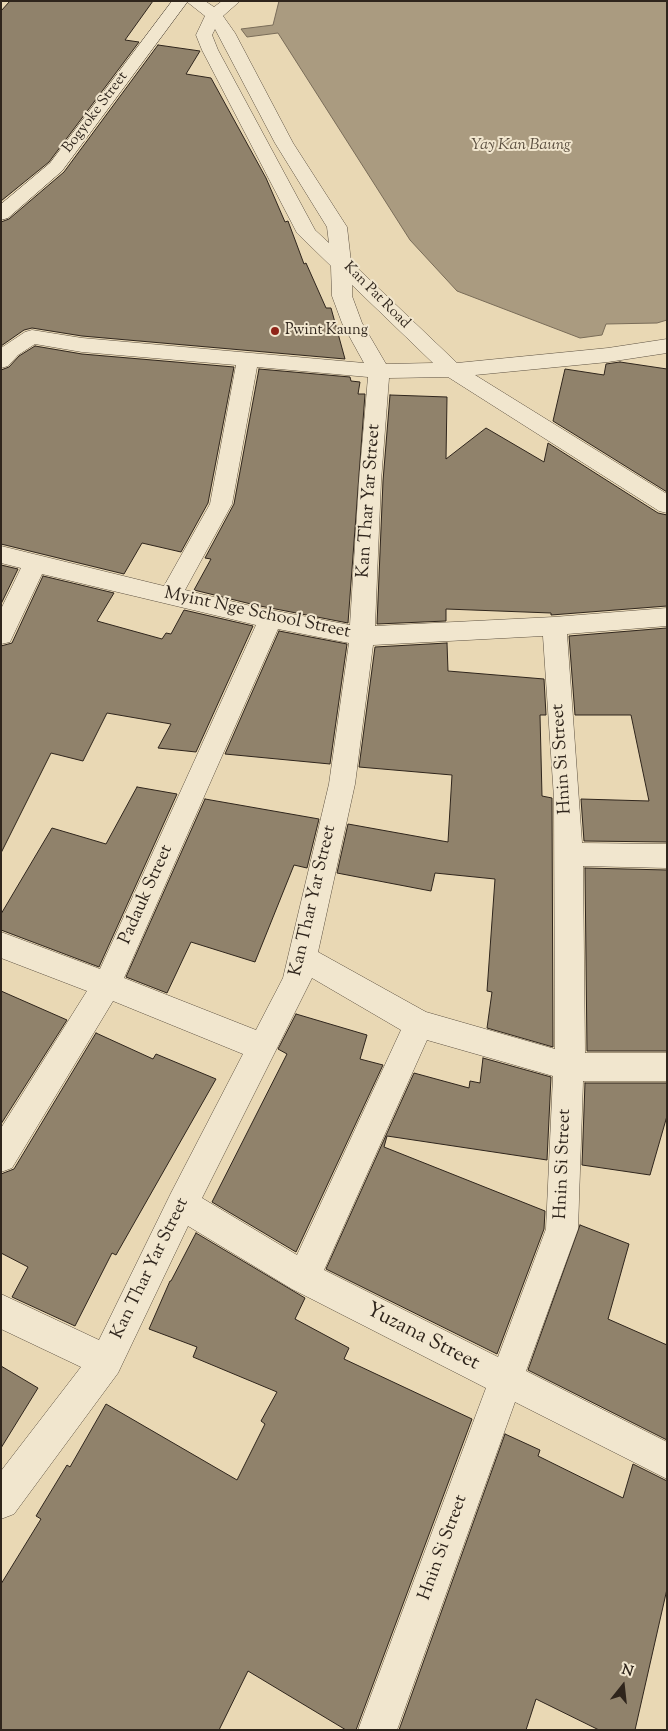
<!DOCTYPE html>
<html>
<head>
<meta charset="utf-8">
<style>
	body { margin:0 }
	#map { position:relative; width:668px; height:1731px; overflow:hidden; background:#e9d8b4; font-family:"Sorts Mill Goudy",serif }
	canvas { display:block }
	.frame { position:absolute; inset:0; border:2px solid #2f251c; pointer-events:none }
	.north { position:absolute; left:598px; top:1661px; width:50px; height:50px; -webkit-text-stroke:4px #f1e6ce; paint-order:stroke; rotate:16deg; font-size:14px; font-weight:700; line-height:20px; text-align:center; color:#2f251c }
	.north::after { content:''; display:block; margin:auto; width:18px; height:22px; background:#2f251c; clip-path:polygon(50% 0,100% 100%,50% 72%,0 100%) }
</style>
</head>
<body>
<div id="map">
<canvas width="668" height="1731"></canvas>
<div class="frame"></div>
<div class="north">N</div>
</div>
<script>
const g = document.querySelector('canvas').getContext('2d');
g.lineJoin = 'round';
function paint(path, color) {
  g.fillStyle = color;
  g.fill(path, 'evenodd');
}
function toPath(rows) {
  const path = new Path2D();
  for (const r of rows) {
    path.moveTo(r[0], r[1]);
    for (let i = 2; i < r.length; i += 2) path.lineTo(r[i], r[i + 1]);
  }
  return path;
}
function trace(path, color, width, dash) {
  g.strokeStyle = color;
  g.lineWidth = width;
  g.lineCap = dash ? 'butt' : 'round';
  g.setLineDash(dash || []);
  g.stroke(path);
}
function drawText(font, color, halo, rows, align = 'center') {
  g.font = font + ' "Sorts Mill Goudy",serif';
  g.lineWidth = 4;
  g.setLineDash([]);
  g.textBaseline = 'middle';
  g.strokeStyle = halo;
  g.fillStyle = color;
  for (const [text, x, y, turn = 0] of rows) {
    g.save();
    g.translate(x, y);
    g.rotate((+turn || 0) * Math.PI / 180);
    g.textAlign = isNaN(turn) ? turn : align;
    if (halo) g.strokeText(text, 0, 0);
    g.fillText(text, 0, 0);
    g.restore();
  }
}
const water = toPath([
	[279,1,667,1,667,320,657,323,606,324,602,335,580,338,457,291,410,240,278,33,247,37,241,29,273,25,279,1]
]);
paint(water, '#aa9b80');
trace(water, '#796c58', 1);
const building = toPath([
	[10,1,153,1,125,40,139,42,49,162,1,201,1,11,10,1],
	[158,45,200,51,186,74,211,78,266,178,285,222,288,221,304,264,306,263,326,308,331,308,345,359,82,336,32,328,24,330,1,346,1,222,9,219,64,172,158,45],
	[35,346,82,354,234,367,208,503,181,552,142,543,124,574,1,544,1,370,9,367,19,356,35,346],
	[620,362,667,369,667,492,553,421,565,369,604,375,606,364,620,362],
	[259,369,350,377,351,381,360,382,358,394,365,394,348,623,255,605,194,590,211,559,205,558,234,504,259,369],
	[390,395,447,397,446,459,486,428,544,462,548,443,658,513,667,515,667,606,551,615,551,613,446,609,446,621,377,624,383,481,390,395],
	[1,565,18,569,1,604,1,565],
	[43,576,114,593,97,621,162,639,166,633,171,634,184,610,253,626,196,752,158,748,171,724,107,713,83,761,51,753,1,853,1,646,12,643,43,576],
	[667,628,667,842,584,841,581,799,649,801,631,715,575,715,569,636,667,628],
	[279,631,347,644,330,764,225,754,279,631],
	[447,643,448,671,544,679,546,715,540,715,542,796,552,798,553,1047,487,1028,492,992,487,991,495,879,435,873,431,891,337,873,348,824,448,842,452,775,359,767,375,647,447,643],
	[137,787,177,794,99,967,1,930,1,914,52,828,106,844,137,787],
	[205,799,319,819,307,868,294,865,255,962,191,942,167,993,126,977,205,799],
	[585,868,667,870,667,1051,587,1051,585,868],
	[1,991,67,1020,1,1124,1,991],
	[296,1014,367,1035,360,1059,383,1065,296,1252,212,1202,287,1054,278,1049,296,1014],
	[96,1033,153,1059,156,1054,216,1079,116,1255,112,1253,75,1326,12,1297,28,1267,1,1253,1,1174,14,1169,96,1033],
	[483,1058,551,1077,547,1160,387,1136,384,1147,545,1211,544,1229,497,1354,326,1269,414,1073,469,1088,470,1081,480,1083,483,1058],
	[585,1083,667,1083,667,1116,650,1175,582,1165,585,1083],
	[580,1225,629,1244,608,1319,667,1345,667,1440,528,1370,580,1225],
	[196,1233,305,1298,295,1319,349,1348,344,1359,472,1419,356,1730,346,1730,248,1671,219,1730,1,1730,1,1584,41,1519,36,1516,67,1465,70,1467,106,1404,237,1480,265,1424,261,1421,277,1392,193,1357,197,1347,149,1329,170,1281,171,1281,196,1233],
	[1,1366,38,1388,1,1448,1,1366],
	[505,1434,540,1450,538,1456,623,1498,633,1464,667,1481,667,1589,635,1730,599,1730,536,1699,526,1730,399,1730,505,1434]
]);
paint(building, '#90826b');
trace(building, '#2f251c', 1);
const street = toPath([
	[186,1,205,1,214,7,222,1,240,1,223,16,235,33,293,143,347,227,351,262,457,363,608,348,667,339,667,353,608,362,475,375,667,494,667,513,659,511,448,377,389,378,381,481,375,626,554,617,667,608,667,626,567,634,582,843,667,844,667,868,583,866,585,1053,667,1053,667,1081,583,1081,578,1229,526,1371,667,1442,667,1479,515,1402,397,1730,358,1730,486,1388,292,1289,188,1226,118,1373,14,1514,1,1519,1,1471,81,1367,1,1329,1,1294,99,1340,171,1193,243,1054,113,1001,12,1168,1,1172,1,1128,87,991,1,958,1,932,100,969,256,625,42,574,10,642,1,644,1,609,21,568,1,563,1,546,164,586,210,504,236,365,82,352,35,344,18,355,8,366,1,368,1,348,25,332,32,330,82,338,364,363,342,323,332,296,331,266,297,233,202,50,196,35,205,16,186,1],
	[215,29,275,143,327,227,329,243,315,230,218,50,212,35,215,29],
	[352,285,433,363,386,364,362,323,352,296,352,285],
	[257,367,368,377,359,481,350,625,255,607,185,590,232,504,257,367],
	[278,629,349,643,329,784,283,978,256,1030,124,978,278,629],
	[543,636,554,798,555,1049,426,1012,318,952,355,784,373,645,543,636],
	[312,978,401,1030,297,1255,202,1198,312,978],
	[427,1040,553,1076,546,1229,498,1357,324,1270,427,1040]
]);
const secondary = toPath([
	[172,1,188,1,62,171,8,218,1,220,1,204,50,163,172,1]
]);
trace(street, '#5e5242', 1);
trace(secondary, '#2f251c', 1);
paint(street, '#f1e6ce');
paint(secondary, '#f1e6ce');
for (const [x, y, r, color] of [
	[275,331,5,"#8f2418"]
]) {
  const dot = new Path2D();
  dot.arc(x, y, r, 0, 2 * Math.PI);
  g.fillStyle = color;
  g.fill(dot);
  trace(dot, '#f1e6ce', 2);
}
drawText('15px', '#2f251c', '#f1e6ce', [
	["Bogyoke Street",96,113,-53],
	["Kan Pat Road",376,296,45]
]);
drawText('15px', '#2f251c', '#f1e6ce', [
	["Pwint Kaung",285,331]
], 'left');
drawText('italic 16px', '#5a4e3f', '#f1e6ce', [
	["Yay Kan Baung",521,146]
]);
drawText('18px', '#2f251c', '#f1e6ce', [
	["Kan Thar Yar Street",370,501,-86],
	["Myint Nge School Street",257,614,12],
	["Hnin Si Street",563,759,-94],
	["Padauk Street",147,895,-66],
	["Kan Thar Yar Street",314,901,-77],
	["Hnin Si Street",564,1164,-88],
	["Kan Thar Yar Street",151,1269,-64],
	["Hnin Si Street",444,1548,-70]
]);
drawText('21px', '#2f251c', '#f1e6ce', [
	["Yuzana Street",422,1338,27]
]);
</script>
</body>
</html>
